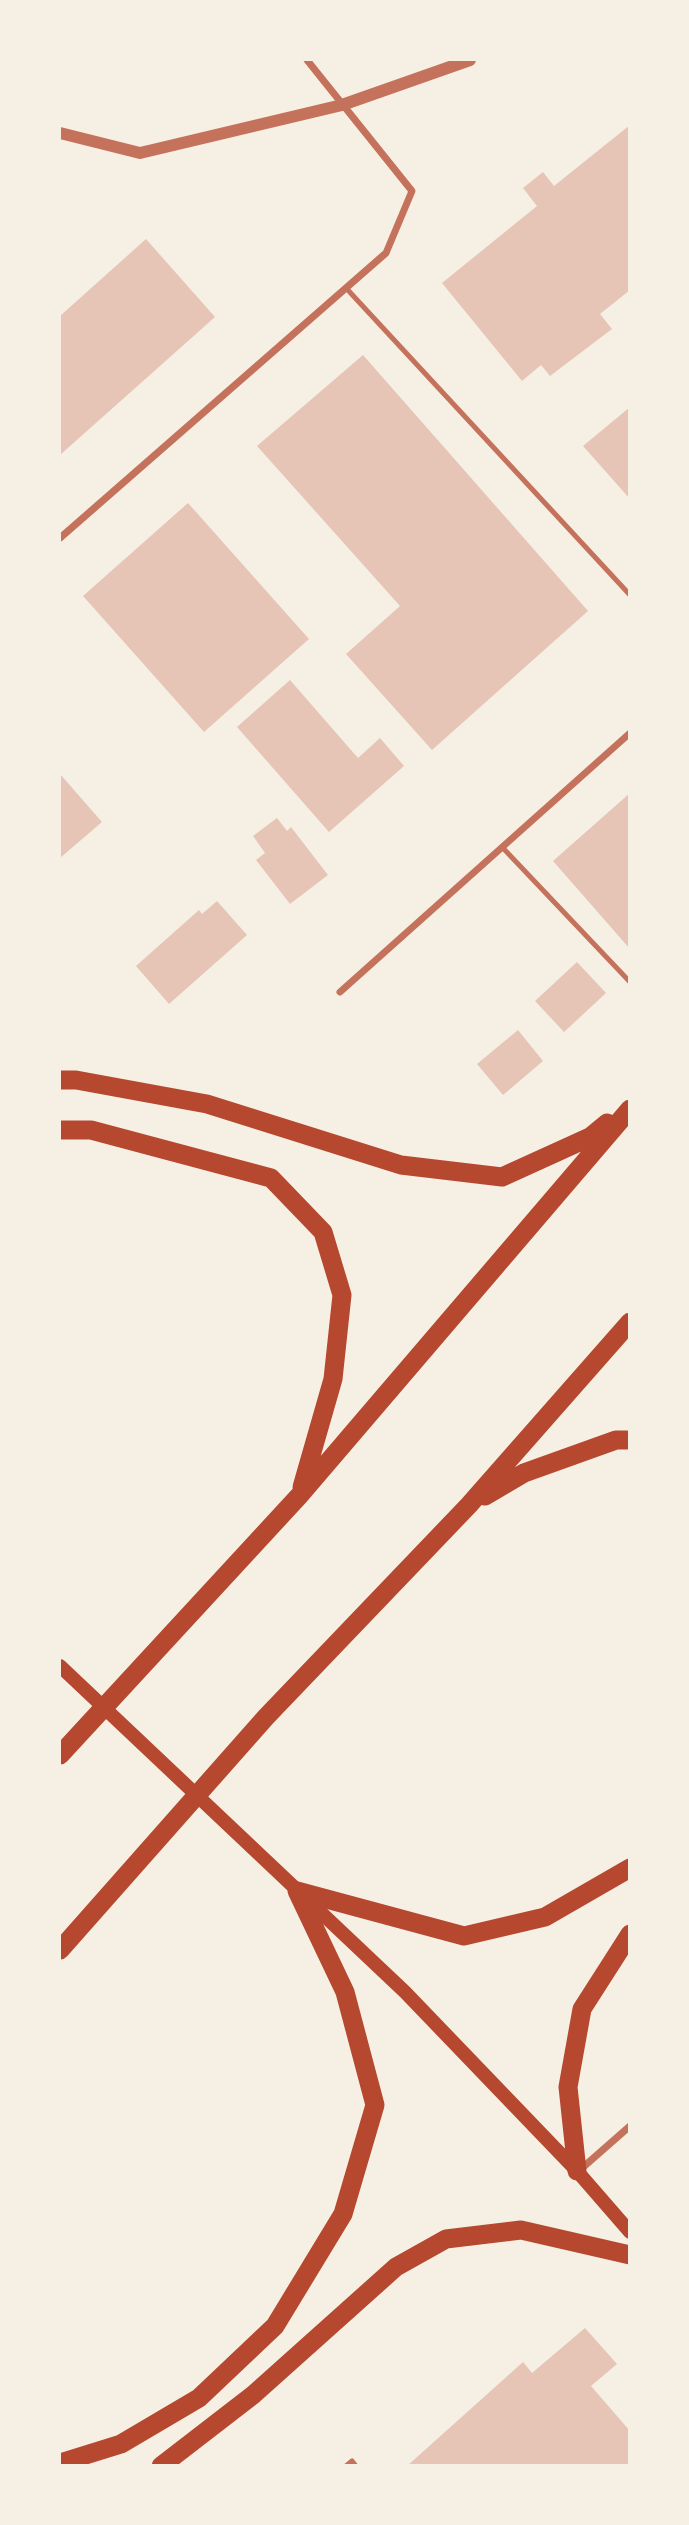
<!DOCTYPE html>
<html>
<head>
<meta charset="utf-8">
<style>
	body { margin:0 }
	#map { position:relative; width:689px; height:2525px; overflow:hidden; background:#f6efe4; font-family:"Exo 2",sans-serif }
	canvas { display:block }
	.frame { position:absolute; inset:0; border:61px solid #f6efe4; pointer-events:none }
</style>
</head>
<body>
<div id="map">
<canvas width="689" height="2525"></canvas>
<div class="frame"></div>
</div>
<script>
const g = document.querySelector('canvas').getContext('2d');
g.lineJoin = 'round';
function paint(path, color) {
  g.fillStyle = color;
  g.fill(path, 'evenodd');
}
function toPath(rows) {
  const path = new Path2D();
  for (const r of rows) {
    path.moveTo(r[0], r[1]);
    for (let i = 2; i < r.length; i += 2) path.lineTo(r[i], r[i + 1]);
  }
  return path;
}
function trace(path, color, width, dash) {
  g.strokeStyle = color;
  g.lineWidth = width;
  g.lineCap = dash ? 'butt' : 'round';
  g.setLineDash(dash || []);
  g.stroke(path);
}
paint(toPath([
	[630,125,630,290,600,314,612,329,550,376,541,365,522,381,442,283,537,206,523,188,543,172,554,186],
	[146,239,215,317,60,455,60,316],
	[363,355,588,611,432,750,346,654,400,606,257,446],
	[630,407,630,499,583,446],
	[188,503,309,639,204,732,83,596],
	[290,680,358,758,380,738,404,766,329,832,237,727],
	[60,774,102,822,60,858],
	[630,793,630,949,553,861],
	[277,818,287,831,291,827,328,875,290,904,256,860,265,853,253,836],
	[217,901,247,935,169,1004,136,966,199,910,202,914],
	[577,962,606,993,564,1032,535,1001],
	[518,1030,543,1061,503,1095,477,1064],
	[585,2328,617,2364,591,2386,630,2431,630,2466,407,2466,523,2362,532,2373]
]), '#e6c5b7');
trace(toPath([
	[346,288,630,595],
	[502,847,630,982],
	[346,2466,352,2461,356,2466]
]), '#c5725c', 5);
trace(toPath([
	[60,538,386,253,412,191,307,60],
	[340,992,630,733],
	[581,2169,630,2126]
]), '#c5725c', 7);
trace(toPath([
	[60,133,140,153,342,105,470,60]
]), '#c5725c', 12);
trace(toPath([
	[60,1666,405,1992,577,2171,630,2232]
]), '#b5482f', 14);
trace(toPath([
	[60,1080,76,1080,207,1104,401,1165,502,1177,590,1137,607,1123],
	[60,1130,91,1130,271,1178,323,1232,342,1295,333,1379,302,1487],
	[485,1496,524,1473,616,1440,630,1440],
	[60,1755,299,1496,630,1109],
	[297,1891,464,1936,545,1917,630,1868],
	[60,1950,266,1717,469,1505,630,1322],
	[577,2171,568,2087,582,2009,630,1934],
	[60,2463,121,2444,199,2398,275,2326,343,2214,375,2105,345,1992,297,1891],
	[161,2466,253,2395,396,2267,446,2239,521,2230,630,2255]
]), '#b5482f', 19);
</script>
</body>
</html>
